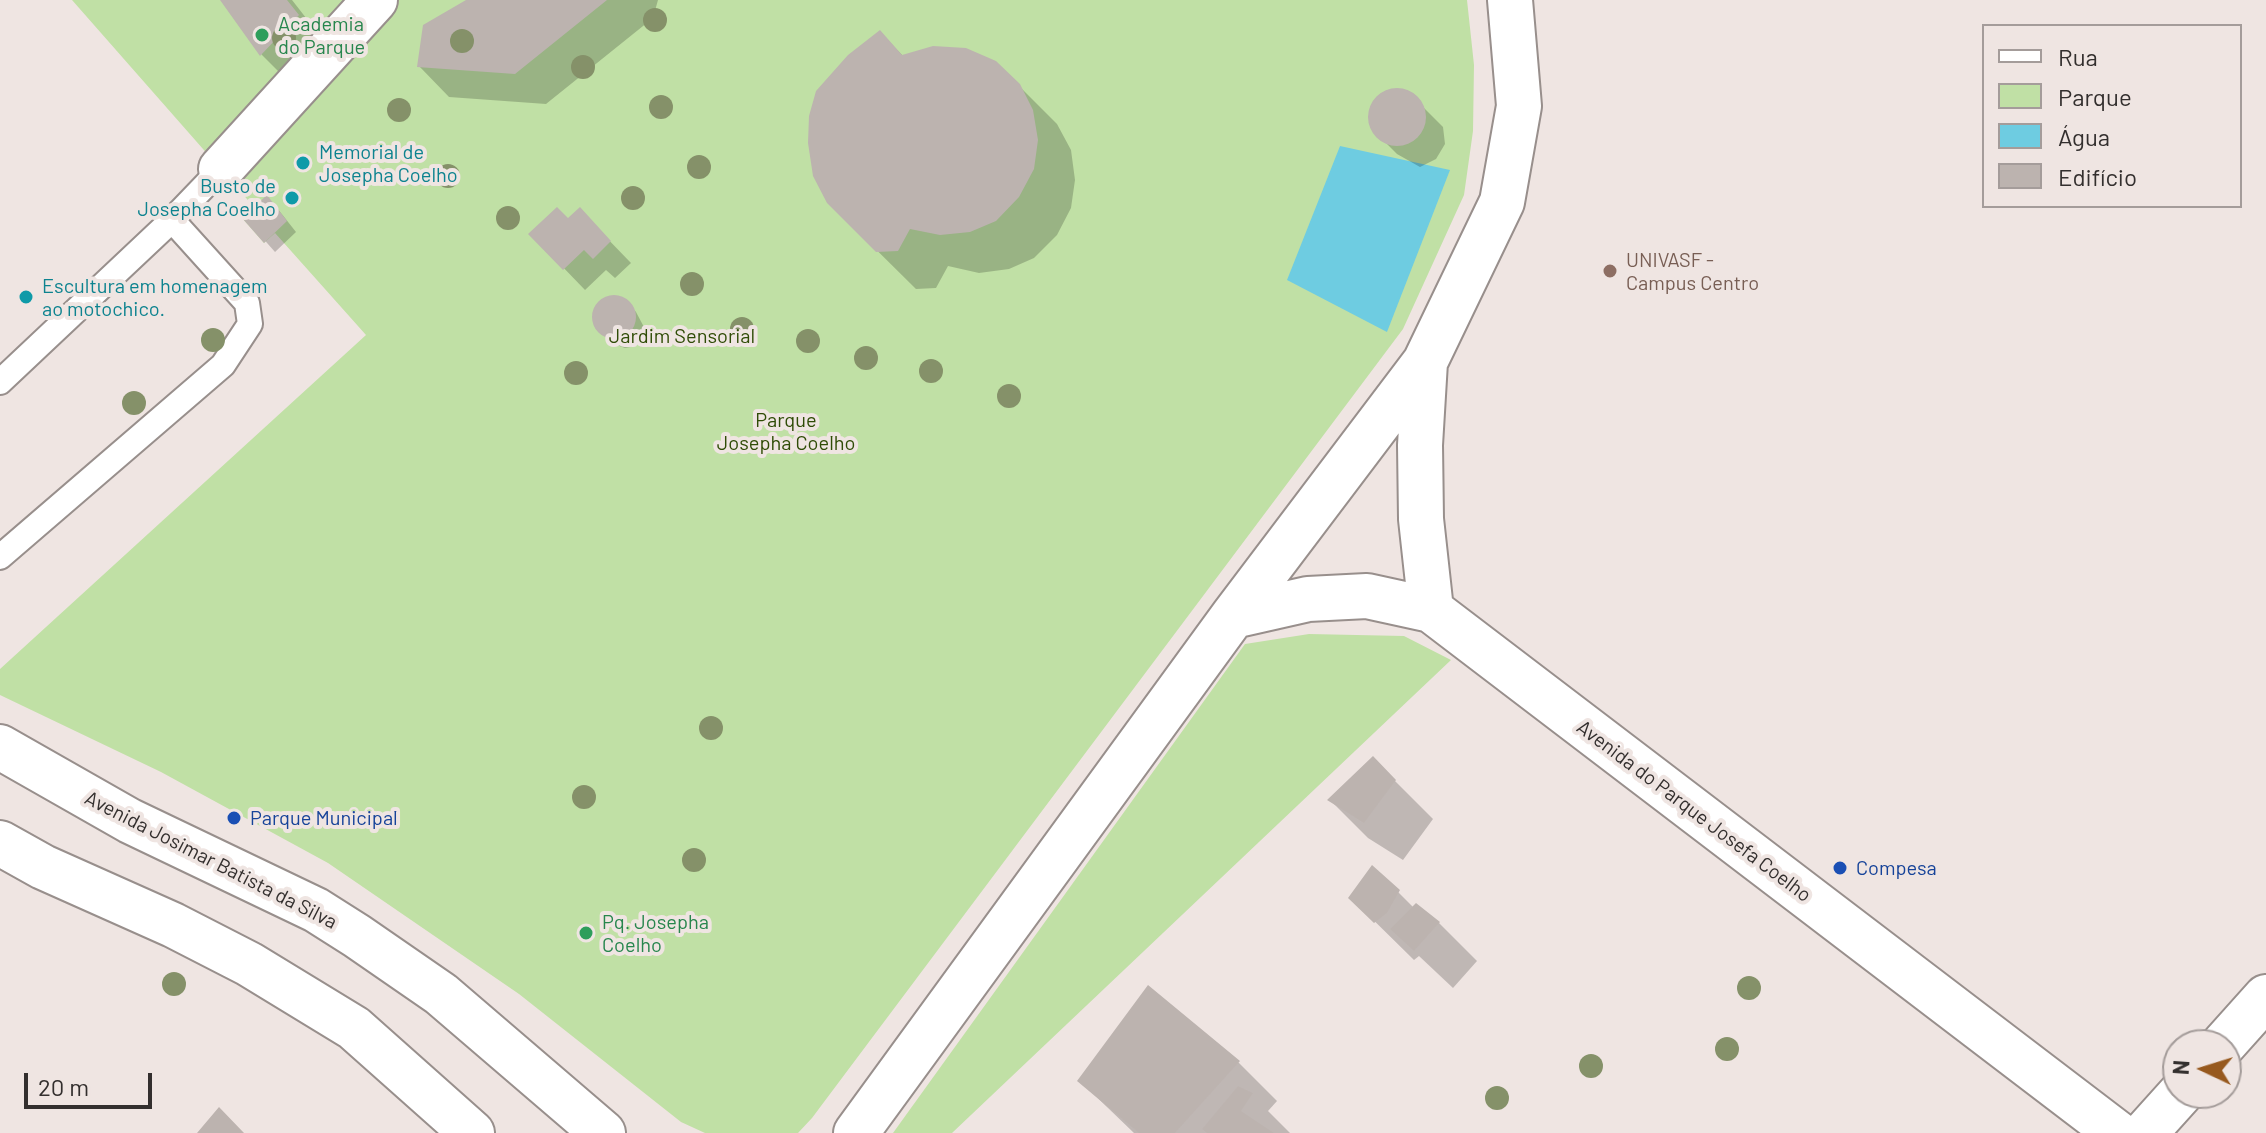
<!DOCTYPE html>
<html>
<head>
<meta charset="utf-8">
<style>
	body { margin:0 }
	#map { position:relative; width:2266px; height:1133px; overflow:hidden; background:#efe5e2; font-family:Barlow,sans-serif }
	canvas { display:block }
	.legend { position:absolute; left:1982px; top:24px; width:260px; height:184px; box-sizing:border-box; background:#efe5e2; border:2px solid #a49c9a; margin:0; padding:10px 14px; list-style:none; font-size:24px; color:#332f2e }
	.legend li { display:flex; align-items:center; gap:16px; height:40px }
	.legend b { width:40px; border:2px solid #a49c9a }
	.north { position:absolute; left:2162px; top:1029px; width:80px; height:80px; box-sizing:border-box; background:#efe5e2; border:2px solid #a49c9a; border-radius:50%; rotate:274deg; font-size:22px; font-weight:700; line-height:32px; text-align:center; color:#332f2e }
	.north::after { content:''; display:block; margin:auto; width:28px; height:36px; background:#97591e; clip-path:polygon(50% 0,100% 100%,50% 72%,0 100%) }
	.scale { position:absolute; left:24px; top:1073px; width:128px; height:36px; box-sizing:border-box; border:4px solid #332f2e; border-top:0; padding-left:10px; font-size:24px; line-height:28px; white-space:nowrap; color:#332f2e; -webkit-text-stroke:6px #efe5e2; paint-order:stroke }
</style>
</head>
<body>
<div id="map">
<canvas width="2266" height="1133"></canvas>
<ul class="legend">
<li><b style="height:10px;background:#fff"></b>Rua</li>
<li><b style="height:22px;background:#c0e0a5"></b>Parque</li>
<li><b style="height:22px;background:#6ecce1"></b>Água</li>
<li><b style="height:22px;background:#bcb3af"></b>Edifício</li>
</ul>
<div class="north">N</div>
<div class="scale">20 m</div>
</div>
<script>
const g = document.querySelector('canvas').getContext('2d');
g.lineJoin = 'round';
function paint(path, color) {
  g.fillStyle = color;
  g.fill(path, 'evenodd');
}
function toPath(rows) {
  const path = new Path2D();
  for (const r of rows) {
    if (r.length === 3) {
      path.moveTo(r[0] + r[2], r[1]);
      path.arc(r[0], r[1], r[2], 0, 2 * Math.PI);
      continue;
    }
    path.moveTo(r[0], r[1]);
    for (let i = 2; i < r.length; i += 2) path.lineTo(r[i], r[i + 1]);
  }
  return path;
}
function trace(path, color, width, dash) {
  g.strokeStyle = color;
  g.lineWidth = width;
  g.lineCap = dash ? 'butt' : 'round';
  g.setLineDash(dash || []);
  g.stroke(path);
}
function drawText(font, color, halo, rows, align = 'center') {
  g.font = font + ' Barlow,sans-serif';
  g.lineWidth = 8;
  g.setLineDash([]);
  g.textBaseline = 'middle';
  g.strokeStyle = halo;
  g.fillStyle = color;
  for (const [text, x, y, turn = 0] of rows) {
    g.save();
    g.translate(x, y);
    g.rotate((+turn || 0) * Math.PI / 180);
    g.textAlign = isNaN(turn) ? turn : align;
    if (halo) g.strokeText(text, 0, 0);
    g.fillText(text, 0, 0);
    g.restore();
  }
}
paint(toPath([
	[72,0,1467,0,1474,65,1473,131,1464,195,1403,329,812,1118,798,1133,705,1133,681,1122,519,994,328,863,161,772,0,695,0,669,366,335,275,233,264,243,242,218,254,207],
	[1309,634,1404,636,1451,660,952,1133,893,1133,1245,644]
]), '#c0e0a5');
paint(toPath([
	[1340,146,1450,170,1387,332,1287,280]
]), '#6ecce1');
paint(toPath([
	[223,0,292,0,328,46,292,85,262,55],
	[470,0,658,0,653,18,546,104,449,97,419,66],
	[880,32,904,57,1018,85,1057,124,1071,150,1075,180,1071,208,1057,235,1034,258,1009,269,979,273,948,266,936,288,916,289,828,202],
	[1400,90,1408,92,1443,127,1445,144,1436,159,1420,167,1397,154,1375,132,1370,115,1376,99],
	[277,208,296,232,275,252,245,218],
	[568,221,600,231,631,263,615,278,606,270,585,290,531,234],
	[613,297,626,301,636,312,645,329,636,346,625,348,611,343,594,320,601,301],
	[1373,759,1433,819,1403,860,1368,838,1330,800],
	[1398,892,1414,908,1439,923,1477,961,1453,988,1419,956,1414,960,1351,898],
	[1149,988,1239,1063,1277,1101,1268,1111,1290,1133,1134,1133,1080,1081]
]), '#0003');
paint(toPath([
	[220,0,287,0,299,15,260,56],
	[466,0,607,0,515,74,417,67,423,25],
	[880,30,902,55,933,46,966,48,996,61,1020,84,1033,110,1038,140,1034,169,1019,197,996,221,970,232,940,235,910,229,898,251,876,252,827,203,813,176,808,143,809,116,816,91,848,55],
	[1397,117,29],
	[267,195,287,221,264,243,242,218],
	[557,207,568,218,580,207,611,241,593,259,584,250,563,270,528,234],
	[614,317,22],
	[1373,756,1396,780,1364,823,1327,800],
	[1372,865,1400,890,1387,913,1374,923,1348,898],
	[1416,903,1440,922,1414,951,1390,929],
	[1148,985,1240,1061,1175,1133,1139,1133,1077,1081],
	[1238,1086,1253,1093,1241,1111,1274,1133,1207,1133,1202,1129],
	[219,1107,244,1133,197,1133]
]), '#bcb3af');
const lane = toPath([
	[0,382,172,220,221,169],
	[0,557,223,365,250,324,247,303,172,220]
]);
const street = toPath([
	[221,169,375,0]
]);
const secondary = toPath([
	[1425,362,1420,445,1421,519,1431,610],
	[1233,616,1308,599,1367,596,1431,610,2117,1133],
	[0,747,130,821,316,910,357,936,441,994,603,1133],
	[0,843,43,867,173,925,249,964,354,1028,472,1133],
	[2223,1045,2266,997],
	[856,1133,1233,616,1425,362,1502,202,1519,106,1510,0],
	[2145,1133,2181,1093]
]);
trace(lane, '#988f8c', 28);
trace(street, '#988f8c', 48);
trace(secondary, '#988f8c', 48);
trace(lane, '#fff', 24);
trace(street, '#fff', 44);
trace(secondary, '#fff', 44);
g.fillStyle = '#859169';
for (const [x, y] of [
	[655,20],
	[284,38],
	[462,41],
	[583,67],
	[661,107],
	[399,110],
	[699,167],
	[448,176],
	[633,198],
	[508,218],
	[692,284],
	[742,329],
	[213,340],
	[808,341],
	[866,358],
	[931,371],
	[576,373],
	[1009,396],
	[134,403],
	[711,728],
	[584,797],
	[694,860],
	[174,984],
	[1749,988],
	[1727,1049],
	[1591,1066],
	[1497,1098]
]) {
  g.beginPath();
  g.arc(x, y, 12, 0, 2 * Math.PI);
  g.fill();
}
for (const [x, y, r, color] of [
	[262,35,8,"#2e9e5b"],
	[303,163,8,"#0f9aa8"],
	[292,198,8,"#0f9aa8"],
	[1610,271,8,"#8d6e63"],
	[26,297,8,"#0f9aa8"],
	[234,818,8,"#1a4fb4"],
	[1840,868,8,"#1a4fb4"],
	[586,933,8,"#2e9e5b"]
]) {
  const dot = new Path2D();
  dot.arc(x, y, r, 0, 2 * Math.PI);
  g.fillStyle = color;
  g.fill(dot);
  trace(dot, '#efe5e2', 3);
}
drawText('20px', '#27864d', '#efe5e2', [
	["Academia",278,24],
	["do Parque",278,47],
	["Pq. Josepha",602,922],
	["Coelho",602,945]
], 'left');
drawText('20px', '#0d838f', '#efe5e2', [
	["Memorial de",319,152],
	["Josepha Coelho",319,175],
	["Busto de",276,186,"right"],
	["Josepha Coelho",276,209,"right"],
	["Escultura em homenagem",42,286],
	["ao motochico.",42,309]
], 'left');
drawText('20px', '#785e54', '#efe5e2', [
	["UNIVASF -",1626,260],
	["Campus Centro",1626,283]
], 'left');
drawText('20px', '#2f4c06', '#efe5e2', [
	["Jardim Sensorial",682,336],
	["Parque",786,420],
	["Josepha Coelho",786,443]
]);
drawText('20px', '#332f2e', '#efe5e2', [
	["Avenida do Parque Josefa Coelho",1694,811,37],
	["Avenida Josimar Batista da Silva",211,860,27]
]);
drawText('20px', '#164399', '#efe5e2', [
	["Parque Municipal",250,818],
	["Compesa",1856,868]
], 'left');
</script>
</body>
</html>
